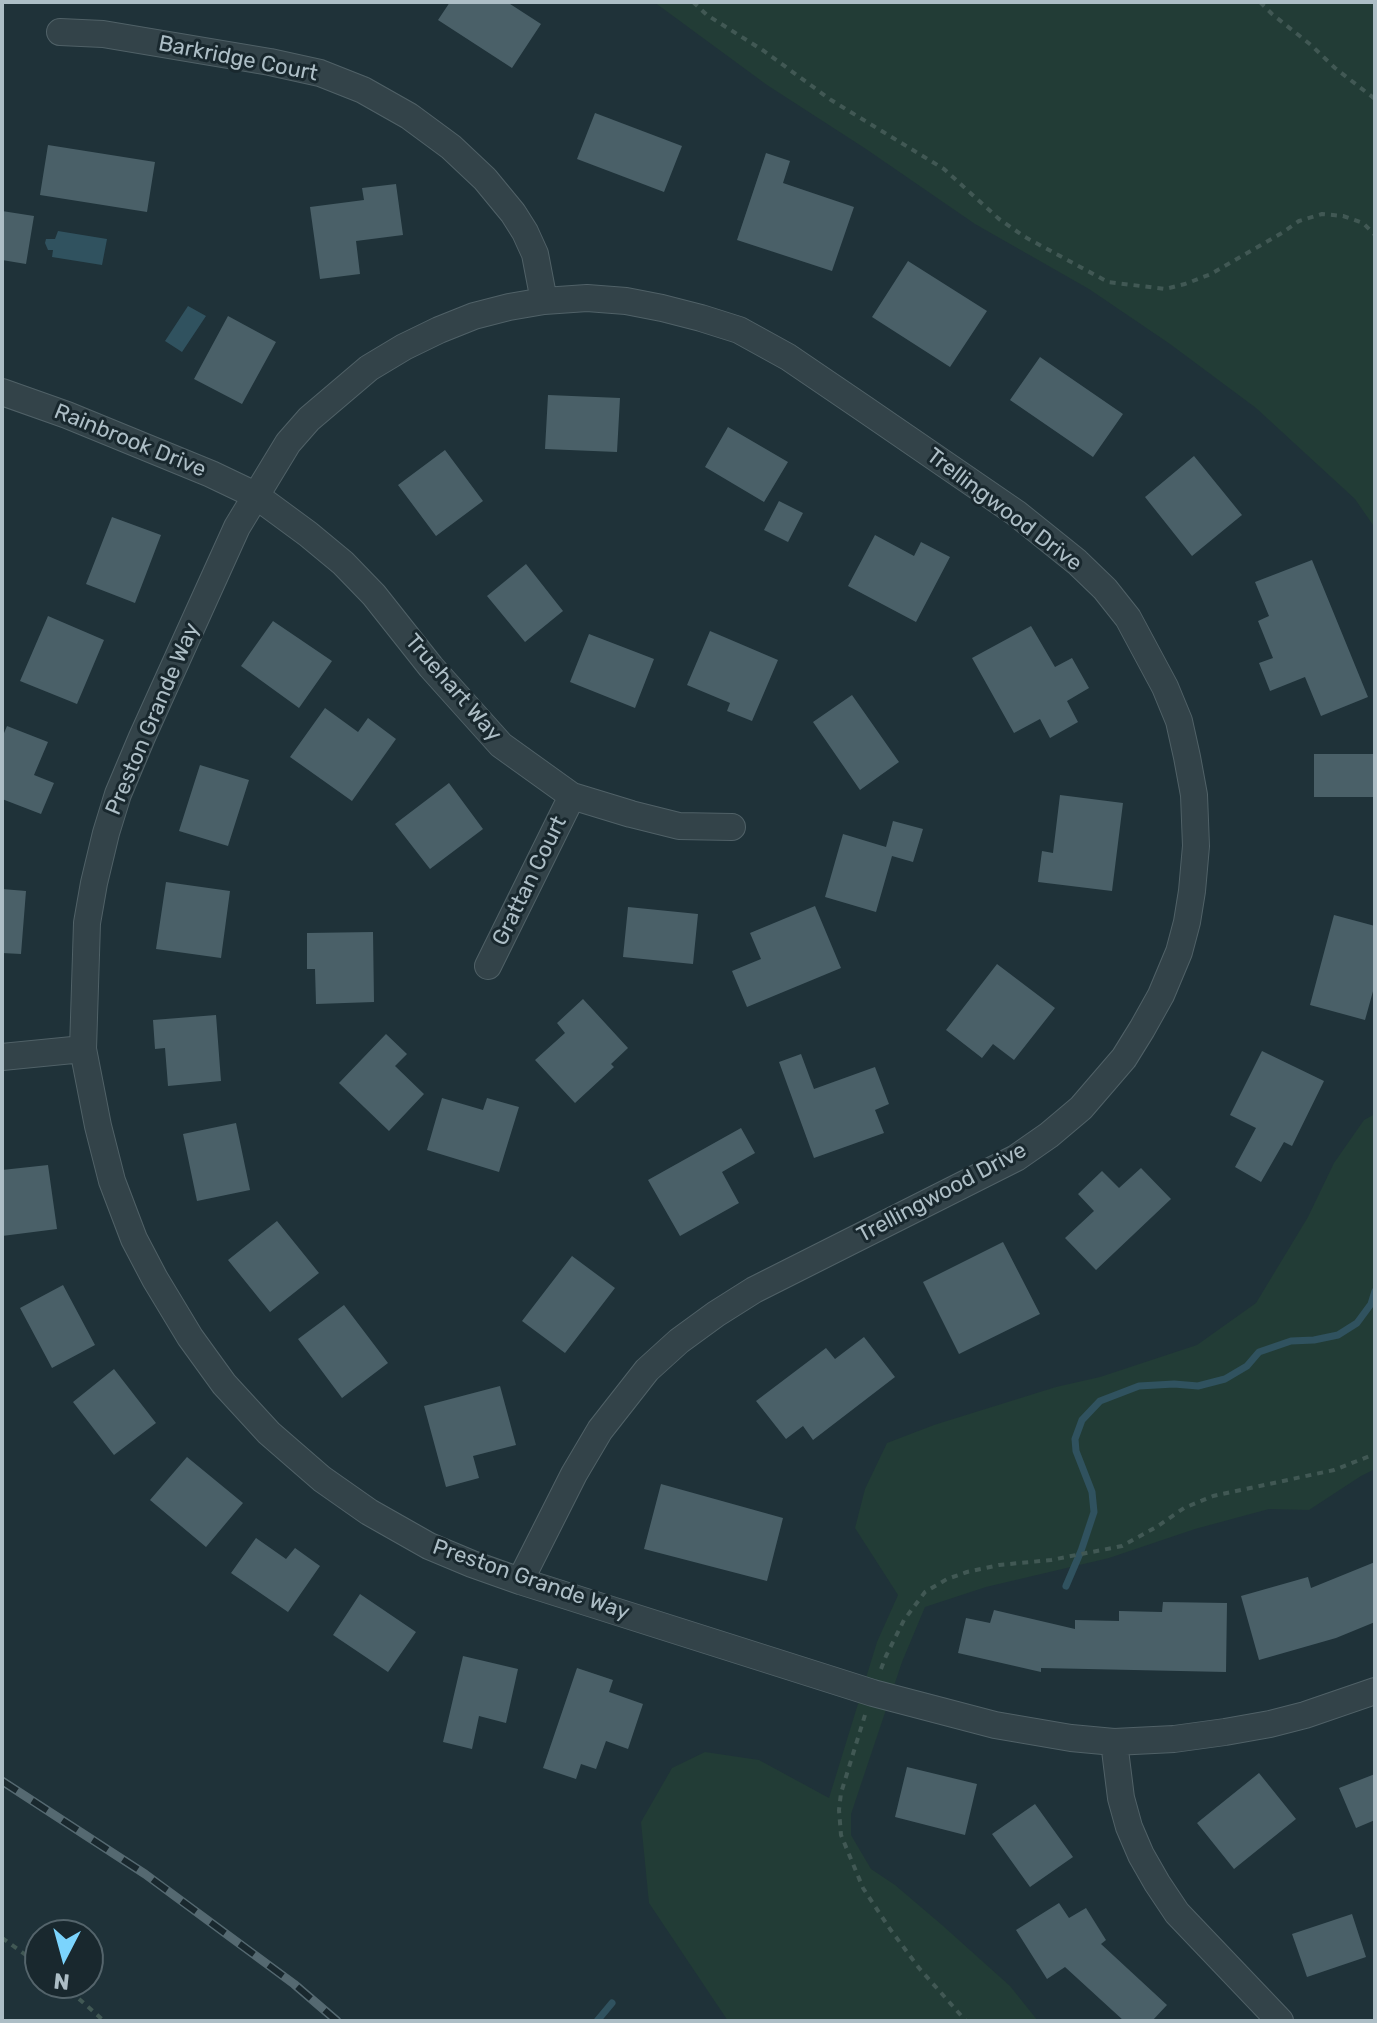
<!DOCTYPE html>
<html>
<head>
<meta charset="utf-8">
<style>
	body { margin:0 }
	#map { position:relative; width:1377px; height:2023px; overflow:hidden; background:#1f3239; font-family:Rubik,sans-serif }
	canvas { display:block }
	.frame { position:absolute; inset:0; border:4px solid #adbec6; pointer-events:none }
	.north { position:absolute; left:24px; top:1919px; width:80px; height:80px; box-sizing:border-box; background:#19282e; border:2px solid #54646b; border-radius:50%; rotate:186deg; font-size:22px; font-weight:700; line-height:32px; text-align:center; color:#adbec6 }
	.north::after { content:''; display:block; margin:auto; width:28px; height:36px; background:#7bd4fd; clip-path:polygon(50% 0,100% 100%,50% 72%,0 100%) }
</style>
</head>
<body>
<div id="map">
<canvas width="1377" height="2023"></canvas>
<div class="frame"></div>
<div class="north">N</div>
</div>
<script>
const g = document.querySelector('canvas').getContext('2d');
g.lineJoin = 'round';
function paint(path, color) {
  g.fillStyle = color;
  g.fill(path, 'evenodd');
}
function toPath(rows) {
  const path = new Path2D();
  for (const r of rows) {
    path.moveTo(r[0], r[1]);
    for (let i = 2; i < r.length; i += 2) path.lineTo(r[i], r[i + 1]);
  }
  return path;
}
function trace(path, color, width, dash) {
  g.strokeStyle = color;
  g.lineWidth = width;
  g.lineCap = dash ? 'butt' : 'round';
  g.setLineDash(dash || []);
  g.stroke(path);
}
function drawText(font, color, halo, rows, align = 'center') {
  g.font = font + ' Rubik,sans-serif';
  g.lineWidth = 6;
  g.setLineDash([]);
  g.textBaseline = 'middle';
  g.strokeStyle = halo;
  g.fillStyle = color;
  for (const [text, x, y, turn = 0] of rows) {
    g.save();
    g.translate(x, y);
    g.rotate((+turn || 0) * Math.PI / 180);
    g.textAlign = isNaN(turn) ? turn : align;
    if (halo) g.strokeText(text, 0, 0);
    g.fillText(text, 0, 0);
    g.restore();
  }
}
paint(toPath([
	[654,2,1375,2,1375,528,1355,499,1256,408,1170,344,1089,289,975,224,866,149,767,85],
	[1375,1114,1375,1469,1361,1476,1309,1510,1269,1509,1195,1529,1109,1558,986,1587,925,1607,902,1662,851,1814,851,1835,871,1869,895,1885,942,1925,1010,1986,1038,2021,728,2021,649,1903,641,1822,672,1768,705,1752,759,1760,829,1798,877,1642,898,1595,855,1528,865,1489,887,1443,934,1425,1056,1387,1100,1377,1197,1345,1256,1303,1308,1217,1334,1163,1364,1120]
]), '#223c36');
paint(toPath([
	[58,231,107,239,102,265,52,257,53,250,48,250,45,243,46,239,55,239],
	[188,306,206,316,182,352,165,341]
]), '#30525f');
trace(toPath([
	[1066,1586,1081,1551,1094,1512,1092,1492,1076,1451,1075,1439,1082,1420,1100,1401,1139,1386,1174,1384,1198,1386,1225,1379,1247,1366,1259,1352,1291,1341,1314,1340,1338,1335,1357,1323,1371,1304,1375,1291],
	[597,2021,612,2003]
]), '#30525f', 7);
paint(toPath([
	[450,2,507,2,541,24,512,68,438,20],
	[595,113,682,146,664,192,577,159],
	[48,145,155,162,147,212,40,195],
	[766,153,790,161,783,183,854,207,832,271,737,240],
	[396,184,403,235,356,241,360,274,320,279,310,207,364,200,362,188],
	[2,211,34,216,26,264,2,260],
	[908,261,987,311,950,367,872,317],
	[228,316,276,342,242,404,194,379],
	[1040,357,1123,414,1093,457,1010,400],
	[548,395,620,398,617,452,545,449],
	[728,427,788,462,764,502,705,467],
	[445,450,483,501,436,536,398,485],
	[1194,456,1242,515,1192,556,1145,497],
	[779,501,803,513,788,542,764,530],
	[112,517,161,535,135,603,86,584],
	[875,535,914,556,921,542,950,557,916,622,848,586],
	[1312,560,1368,697,1321,716,1305,677,1270,691,1259,663,1273,658,1258,621,1269,616,1255,582],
	[526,564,563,611,525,642,487,596],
	[48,616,104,640,77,704,20,681],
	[273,621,332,661,299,708,241,666],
	[1031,626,1055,667,1072,658,1089,688,1067,701,1078,722,1050,738,1040,719,1014,733,972,658],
	[710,631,778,660,752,721,727,711,730,703,687,685],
	[589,634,654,659,635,708,570,682],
	[852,695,899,762,860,790,813,722],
	[325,708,358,732,368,718,396,739,352,801,290,757],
	[7,726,48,742,34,775,54,783,41,814,2,799,2,738],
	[1314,754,1375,754,1375,797,1314,797],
	[200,765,249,780,228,846,179,831],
	[449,783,483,829,430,869,395,824],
	[1060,795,1123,803,1112,891,1038,882,1042,851,1053,853],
	[893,821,923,829,913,862,892,856,876,912,825,897,843,834,886,847],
	[166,882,230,891,221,958,156,949],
	[2,889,26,891,21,954,2,953],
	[815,906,841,968,747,1007,732,971,761,959,750,933],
	[628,907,698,914,693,964,623,957],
	[1334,915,1375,926,1375,984,1365,1020,1310,1005],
	[373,932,374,1002,316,1004,315,969,307,969,307,933],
	[997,964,1055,1008,1014,1060,993,1044,982,1058,946,1030],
	[583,999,628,1048,611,1064,614,1067,575,1103,535,1060,565,1033,557,1023],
	[216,1015,221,1081,168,1086,165,1048,155,1049,153,1020],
	[386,1034,407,1054,395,1066,424,1094,389,1131,339,1083],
	[1262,1051,1324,1081,1292,1146,1284,1142,1261,1182,1235,1167,1256,1128,1230,1115],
	[801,1054,814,1089,875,1067,889,1104,875,1110,884,1133,814,1158,779,1062],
	[442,1098,483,1110,487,1098,519,1107,499,1172,427,1150],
	[236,1123,250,1190,197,1201,183,1134],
	[741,1128,755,1153,722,1172,739,1203,680,1236,648,1180],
	[48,1165,57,1229,2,1236,2,1170],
	[1141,1168,1171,1199,1096,1270,1065,1238,1094,1211,1078,1194,1102,1171,1119,1188],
	[277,1221,319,1273,270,1312,228,1260],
	[1003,1242,1040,1314,959,1354,923,1282],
	[572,1256,615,1288,565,1353,522,1321],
	[63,1285,95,1345,52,1368,20,1308],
	[344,1305,388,1363,342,1398,298,1339],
	[864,1337,895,1377,813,1440,803,1426,786,1439,756,1401,826,1348,835,1359],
	[114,1369,156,1423,114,1455,73,1402],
	[500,1386,516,1445,473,1456,479,1478,446,1487,424,1406],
	[187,1457,243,1503,206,1547,150,1500],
	[661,1484,783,1518,767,1581,644,1549],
	[256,1538,286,1559,295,1548,320,1566,288,1612,231,1573],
	[1375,1562,1375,1622,1336,1638,1259,1660,1241,1596,1308,1577,1311,1588],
	[360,1594,416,1632,388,1672,333,1635],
	[1163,1602,1227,1603,1226,1672,1041,1668,1041,1672,958,1653,966,1618,990,1623,994,1610,1075,1629,1075,1620,1119,1621,1119,1611,1162,1612],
	[463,1656,518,1669,506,1723,479,1716,472,1749,443,1742],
	[577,1668,613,1680,609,1692,643,1704,628,1749,606,1741,596,1769,581,1764,576,1779,543,1768],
	[907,1767,977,1784,965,1835,895,1817],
	[1259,1773,1296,1819,1234,1869,1197,1823],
	[1375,1774,1375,1820,1356,1828,1339,1788],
	[1035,1804,1073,1857,1030,1887,992,1834],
	[1059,1903,1069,1918,1086,1908,1106,1940,1101,1944,1167,2005,1152,2021,1124,2021,1065,1967,1047,1979,1016,1930],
	[1352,1914,1366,1957,1307,1977,1292,1934]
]), '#4a6068');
const street = toPath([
	[60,32,103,34,270,62,320,73,363,90,409,116,451,147,485,179,513,213,525,232,535,254,544,301],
	[2,392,67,415,211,474,255,495,308,534,343,563,374,595,431,667,501,745,572,796,631,814,679,826,732,827],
	[488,966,572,796],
	[2,1057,83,1049],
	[520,1581,574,1474,600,1430,647,1370,679,1341,716,1314,754,1290,1016,1158,1049,1135,1081,1108,1124,1058,1142,1029,1161,995,1179,952,1187,922,1192,891,1196,846,1194,795,1187,757,1179,721,1165,687,1128,618,1105,589,1077,562,1016,513,863,408,788,357,739,330,701,318,662,308,626,301,587,298,544,301,509,307,474,316,439,330,404,347,369,368,309,419,288,443,237,527,142,737,118,794,106,833,94,883,87,923,83,1049,98,1126,112,1181,134,1239,155,1279,190,1337,224,1384,269,1433,322,1479,369,1512,429,1546,472,1564,520,1581,873,1693,995,1725,1071,1738,1114,1742,1174,1739,1225,1732,1270,1724,1305,1715,1375,1691],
	[1114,1742,1121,1798,1129,1827,1141,1855,1157,1883,1177,1913,1280,2021]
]);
trace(street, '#506167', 28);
trace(toPath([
	[693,2,707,15,764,51,831,100,944,169,999,219,1025,237,1108,282,1165,289,1185,284,1211,274,1282,233,1299,221,1322,214,1343,216,1363,223,1375,235],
	[1260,2,1272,14,1311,45,1335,68,1375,99],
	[881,1669,886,1656,904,1620,925,1592,947,1579,967,1572,999,1565,1051,1560,1122,1546,1158,1526,1184,1508,1213,1496,1334,1470,1375,1454],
	[865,1715,841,1793,839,1810,841,1835,863,1888,890,1929,919,1968,966,2021],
	[2,1938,40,1965],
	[61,1983,104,2021]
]), '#415854', 4, [6, 6]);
trace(street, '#334349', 26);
const rail = toPath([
	[2,1781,145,1874,294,1984,337,2021]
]);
trace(rail, '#556971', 9);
trace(rail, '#19282e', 6, [18]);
drawText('22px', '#adbec6', '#19282e', [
	["Barkridge Court",238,59,11],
	["Rainbrook Drive",130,441,22],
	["Trellingwood Drive",1004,510,37],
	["Truehart Way",453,688,49],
	["Preston Grande Way",153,719,-67],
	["Grattan Court",530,881,-64],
	["Trellingwood Drive",942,1193,-28],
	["Preston Grande Way",531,1580,19]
]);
</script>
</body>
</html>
